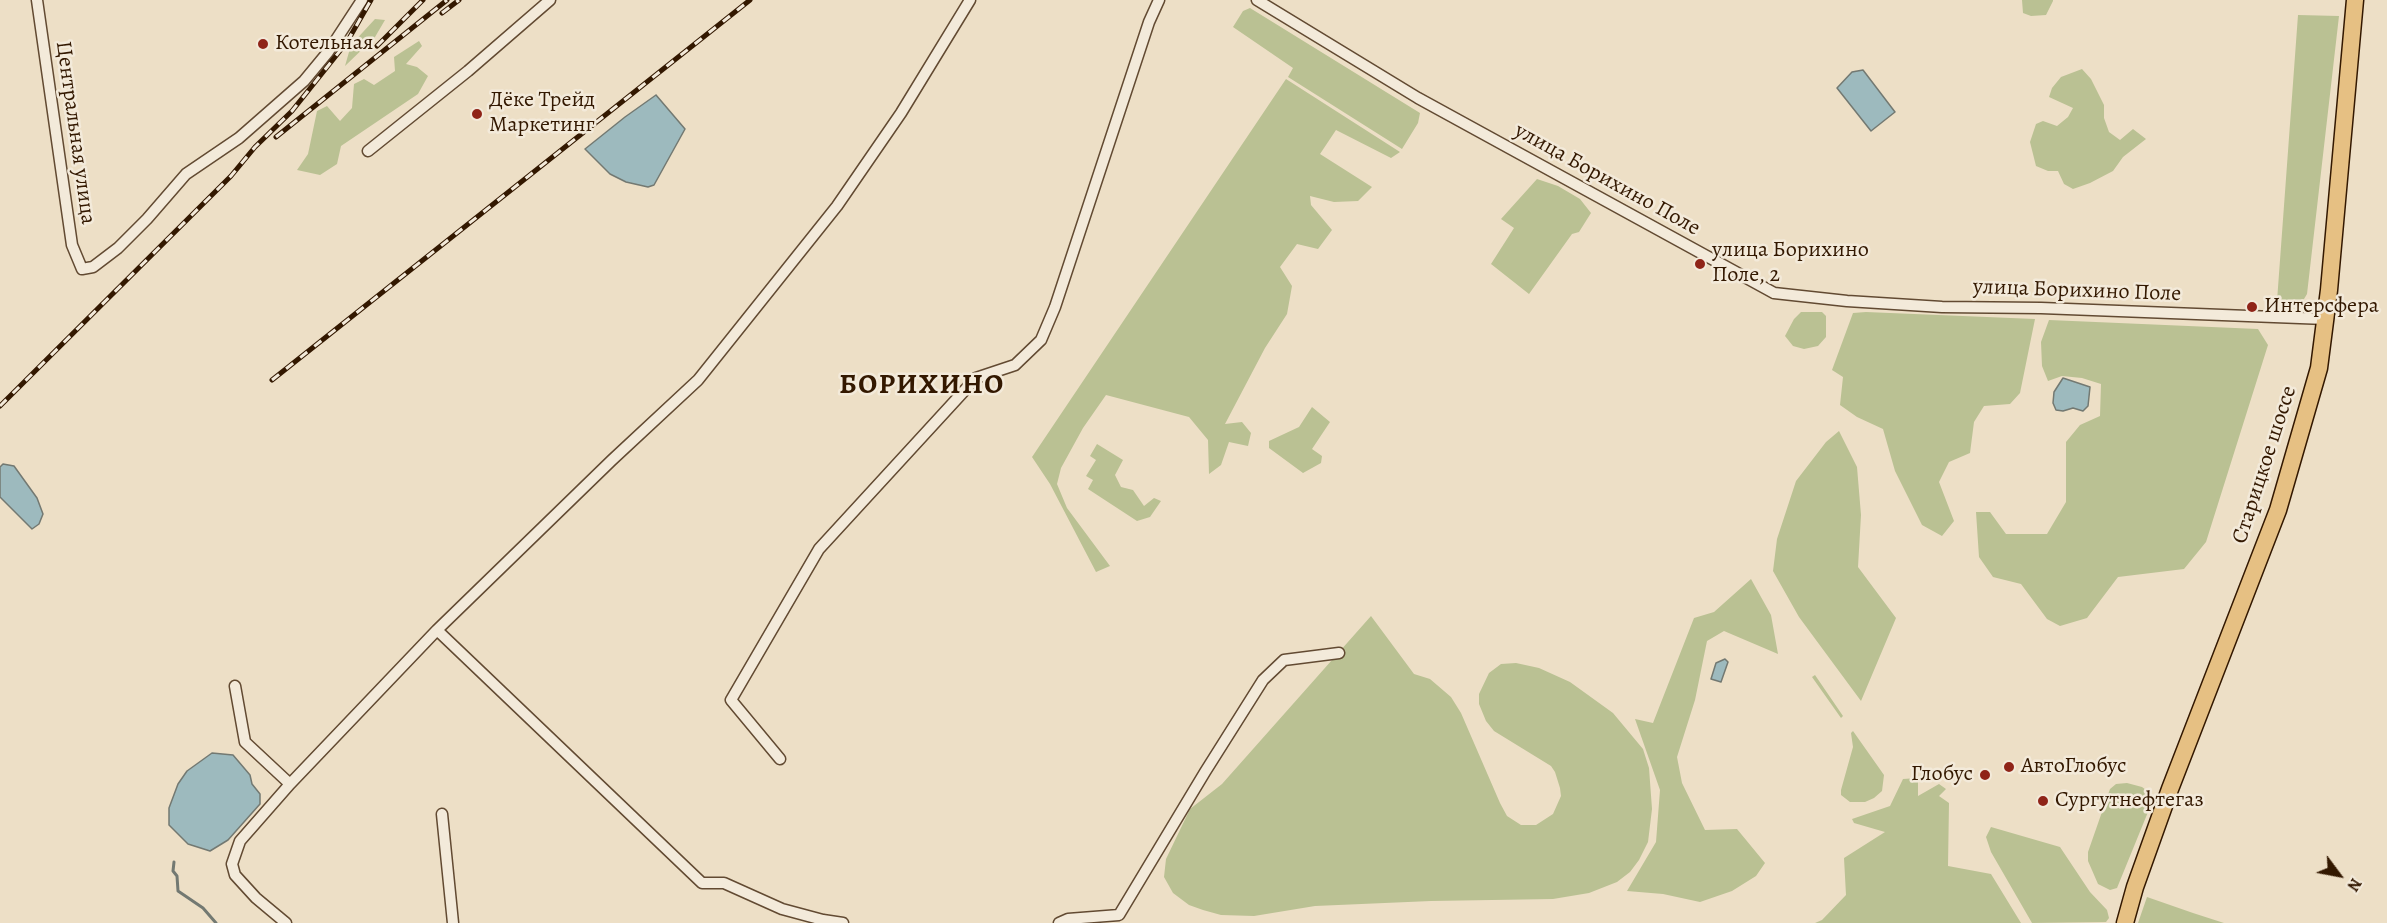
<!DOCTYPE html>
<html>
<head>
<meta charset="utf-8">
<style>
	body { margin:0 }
	#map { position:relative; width:2387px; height:923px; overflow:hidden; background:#eddfc6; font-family:Alegreya,serif }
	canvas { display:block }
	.north { position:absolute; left:2309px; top:845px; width:60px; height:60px; -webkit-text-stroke:4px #f3eada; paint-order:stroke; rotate:122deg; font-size:16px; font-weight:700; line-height:24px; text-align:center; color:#331800 }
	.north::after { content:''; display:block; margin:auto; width:21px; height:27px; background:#331800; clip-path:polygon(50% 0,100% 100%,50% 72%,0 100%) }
</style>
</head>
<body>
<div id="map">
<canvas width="2387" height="923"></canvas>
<div class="north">N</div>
</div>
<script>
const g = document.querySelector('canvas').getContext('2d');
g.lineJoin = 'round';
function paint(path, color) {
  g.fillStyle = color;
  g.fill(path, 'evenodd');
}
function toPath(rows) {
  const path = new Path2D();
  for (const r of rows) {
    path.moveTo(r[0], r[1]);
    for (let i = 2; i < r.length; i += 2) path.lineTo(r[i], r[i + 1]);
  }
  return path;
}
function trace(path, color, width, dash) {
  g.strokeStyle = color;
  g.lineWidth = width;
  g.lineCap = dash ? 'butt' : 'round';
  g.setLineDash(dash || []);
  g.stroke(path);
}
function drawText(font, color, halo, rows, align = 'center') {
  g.font = font + ' Alegreya,serif';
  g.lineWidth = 5;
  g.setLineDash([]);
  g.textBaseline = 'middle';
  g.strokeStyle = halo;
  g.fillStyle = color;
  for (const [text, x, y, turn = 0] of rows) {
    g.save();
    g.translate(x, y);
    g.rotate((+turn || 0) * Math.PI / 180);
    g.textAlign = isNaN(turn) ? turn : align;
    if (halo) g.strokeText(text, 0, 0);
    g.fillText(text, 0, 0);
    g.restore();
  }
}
paint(toPath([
	[2022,0,2053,0,2053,1,2046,15,2031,16,2023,13],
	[1250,8,1420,113,1418,123,1402,149,1288,77,1293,68,1233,27,1243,11],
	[2298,15,2339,16,2307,294,2304,299,2292,304,2277,301],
	[375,19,385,20,375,37,345,66,351,45],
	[419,41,422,46,406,64,417,67,428,76,418,94,341,146,337,164,320,175,297,170,308,154,317,111,327,106,340,121,352,108,354,84,364,79,374,85,395,71,394,57],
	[2082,69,2091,79,2104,105,2104,118,2109,132,2120,140,2133,129,2146,139,2123,157,2113,171,2090,183,2073,189,2064,184,2058,171,2048,171,2036,166,2030,142,2036,124,2043,121,2057,126,2068,117,2073,108,2049,97,2052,88,2061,77],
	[1286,79,1400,152,1391,158,1336,130,1320,154,1372,187,1358,201,1334,202,1310,196,1311,205,1332,230,1318,249,1297,244,1280,267,1292,286,1287,314,1265,348,1225,424,1242,422,1251,433,1248,446,1229,442,1221,465,1209,474,1208,440,1189,417,1106,395,1083,428,1061,468,1057,484,1067,508,1110,566,1096,572,1050,484,1032,457],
	[1537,179,1558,186,1580,199,1591,213,1579,232,1572,234,1529,294,1491,264,1514,228,1501,219],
	[1801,312,1822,312,1826,316,1826,337,1818,346,1804,349,1793,346,1785,336,1794,319],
	[1866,312,2035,319,2020,393,2010,404,1984,406,1974,422,1970,453,1949,462,1939,482,1954,521,1942,536,1922,525,1895,471,1883,429,1857,417,1840,405,1843,377,1832,370,1853,313],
	[2049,320,2258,329,2268,345,2206,542,2184,569,2118,577,2087,618,2060,626,2047,619,2021,584,1993,577,1979,557,1976,512,1990,512,2006,534,2047,534,2066,502,2066,442,2080,425,2100,416,2101,384,2082,378,2062,376,2048,381,2042,366,2041,342],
	[1312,407,1330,422,1312,449,1322,456,1321,463,1303,473,1269,448,1269,441,1299,427],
	[1839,431,1857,467,1861,515,1858,567,1896,618,1861,701,1799,617,1773,571,1777,539,1796,481,1826,442],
	[1097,444,1123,460,1115,475,1121,487,1133,490,1144,506,1154,498,1161,501,1150,517,1137,521,1088,489,1093,480,1086,476,1096,460,1090,456],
	[1751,579,1771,615,1778,654,1724,631,1707,641,1695,700,1677,757,1682,783,1705,830,1737,829,1765,863,1756,876,1732,891,1700,902,1663,894,1627,891,1656,842,1660,790,1635,719,1653,723,1694,618,1714,612],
	[1371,616,1414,674,1430,679,1451,697,1461,713,1500,803,1507,816,1521,825,1536,825,1553,814,1561,796,1560,788,1555,772,1551,766,1494,731,1486,721,1479,704,1479,694,1489,673,1501,664,1516,663,1539,668,1570,682,1613,713,1643,749,1649,768,1652,809,1648,842,1639,860,1630,872,1617,882,1589,893,1553,899,1431,901,1315,906,1254,916,1221,915,1203,910,1189,905,1173,893,1164,877,1166,859,1190,809,1222,784],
	[1815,675,1843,716,1841,718,1812,677],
	[1853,731,1884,775,1882,791,1874,798,1865,802,1850,802,1841,795,1841,790,1853,747,1851,733],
	[1918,778,1918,796,1939,784,1946,789,1939,796,1949,803,1948,866,1991,874,2021,923,1815,923,1822,920,1846,895,1844,858,1885,832,1854,823,1852,819,1890,806,1903,779],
	[2127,783,2142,787,2146,790,2150,802,2148,812,2117,888,2110,890,2098,884,2088,861,2088,852,2110,789,2116,784],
	[1991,827,2060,847,2090,892,2107,910,2109,918,2106,922,2032,923,1991,852,1986,837],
	[2147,897,2193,913,2224,923,2138,923]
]), '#bac193');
const water = toPath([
	[1863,70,1895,112,1871,131,1837,88,1852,72,1863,70],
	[656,95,685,129,654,185,648,187,626,182,610,174,585,149,625,117,656,95],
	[2063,378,2090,387,2088,406,2083,411,2073,408,2063,411,2056,410,2053,403,2054,392,2063,378],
	[3,464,14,466,37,498,43,514,39,524,32,529,0,497,0,467,3,464],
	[1725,659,1728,662,1721,682,1711,679,1716,663,1725,659],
	[212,753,233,755,250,775,252,784,260,794,260,804,228,840,210,851,188,844,169,825,169,808,178,784,187,771,212,753]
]);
paint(water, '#9dbabe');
trace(water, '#737972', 1.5);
trace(toPath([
	[174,862,173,871,177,876,178,891,203,908,216,923]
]), '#737972', 3);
const street = toPath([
	[37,0,72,245,82,269,93,267,118,248,147,219,186,174,239,138,304,81,328,52,362,0],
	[1257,0,1418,98,1774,293,1847,301,1942,307,2041,308,2326,319],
	[368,151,468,71,550,0],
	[437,630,702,883,724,883,782,909,823,920,843,923],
	[235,686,245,742,290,784],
	[780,759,731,700,819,549,976,378,1015,365,1041,340,1055,307,1149,22,1159,0],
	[442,814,453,923],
	[286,923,256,898,235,875,232,864,240,841,290,784,437,630,612,460,698,380,837,206,901,113,970,0],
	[1059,923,1068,919,1119,915,1205,772,1263,680,1284,660,1339,653]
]);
const primary = toPath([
	[2125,923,2135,887,2170,789,2278,510,2319,368,2329,290,2355,0]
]);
trace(street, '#624a32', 13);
trace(primary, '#331800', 19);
trace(street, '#f3eada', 10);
trace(primary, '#e6c083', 16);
const rail = toPath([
	[442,13,459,0],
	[377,46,423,0],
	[276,137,447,0],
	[272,380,750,0],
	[0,406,231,176,255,147,292,111,347,42,371,0]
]);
trace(rail, '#331800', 5);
trace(rail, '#f3eada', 3, [9]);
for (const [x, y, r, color] of [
	[263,44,6,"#8f2418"],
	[477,114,6,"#8f2418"],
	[1700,264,6,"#8f2418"],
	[2252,307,6,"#8f2418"],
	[2009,767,6,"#8f2418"],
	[1985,775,6,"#8f2418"],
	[2043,801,6,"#8f2418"]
]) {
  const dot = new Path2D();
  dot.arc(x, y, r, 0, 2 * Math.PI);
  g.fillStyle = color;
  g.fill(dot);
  trace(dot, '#f3eada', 2);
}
drawText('22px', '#331800', '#f3eada', [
	["Котельная",275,44],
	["Дёке Трейд",489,101],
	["Маркетинг",489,126],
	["улица Борихино",1712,251],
	["Поле, 2",1712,276],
	["Интерсфера",2264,307],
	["АвтоГлобус",2021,767],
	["Глобус",1973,775,"right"],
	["Сургутнефтегаз",2055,801]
], 'left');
drawText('22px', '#331800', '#f3eada', [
	["Центральная улица",75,133,82],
	["улица Борихино Поле",1607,180,29],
	["улица Борихино Поле",2077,291,2],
	["Старицкое шоссе",2265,465,-72]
]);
g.letterSpacing = '1.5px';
drawText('bold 28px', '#331800', '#f3eada', [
	["БОРИХИНО",922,386]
]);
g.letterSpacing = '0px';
</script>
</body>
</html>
